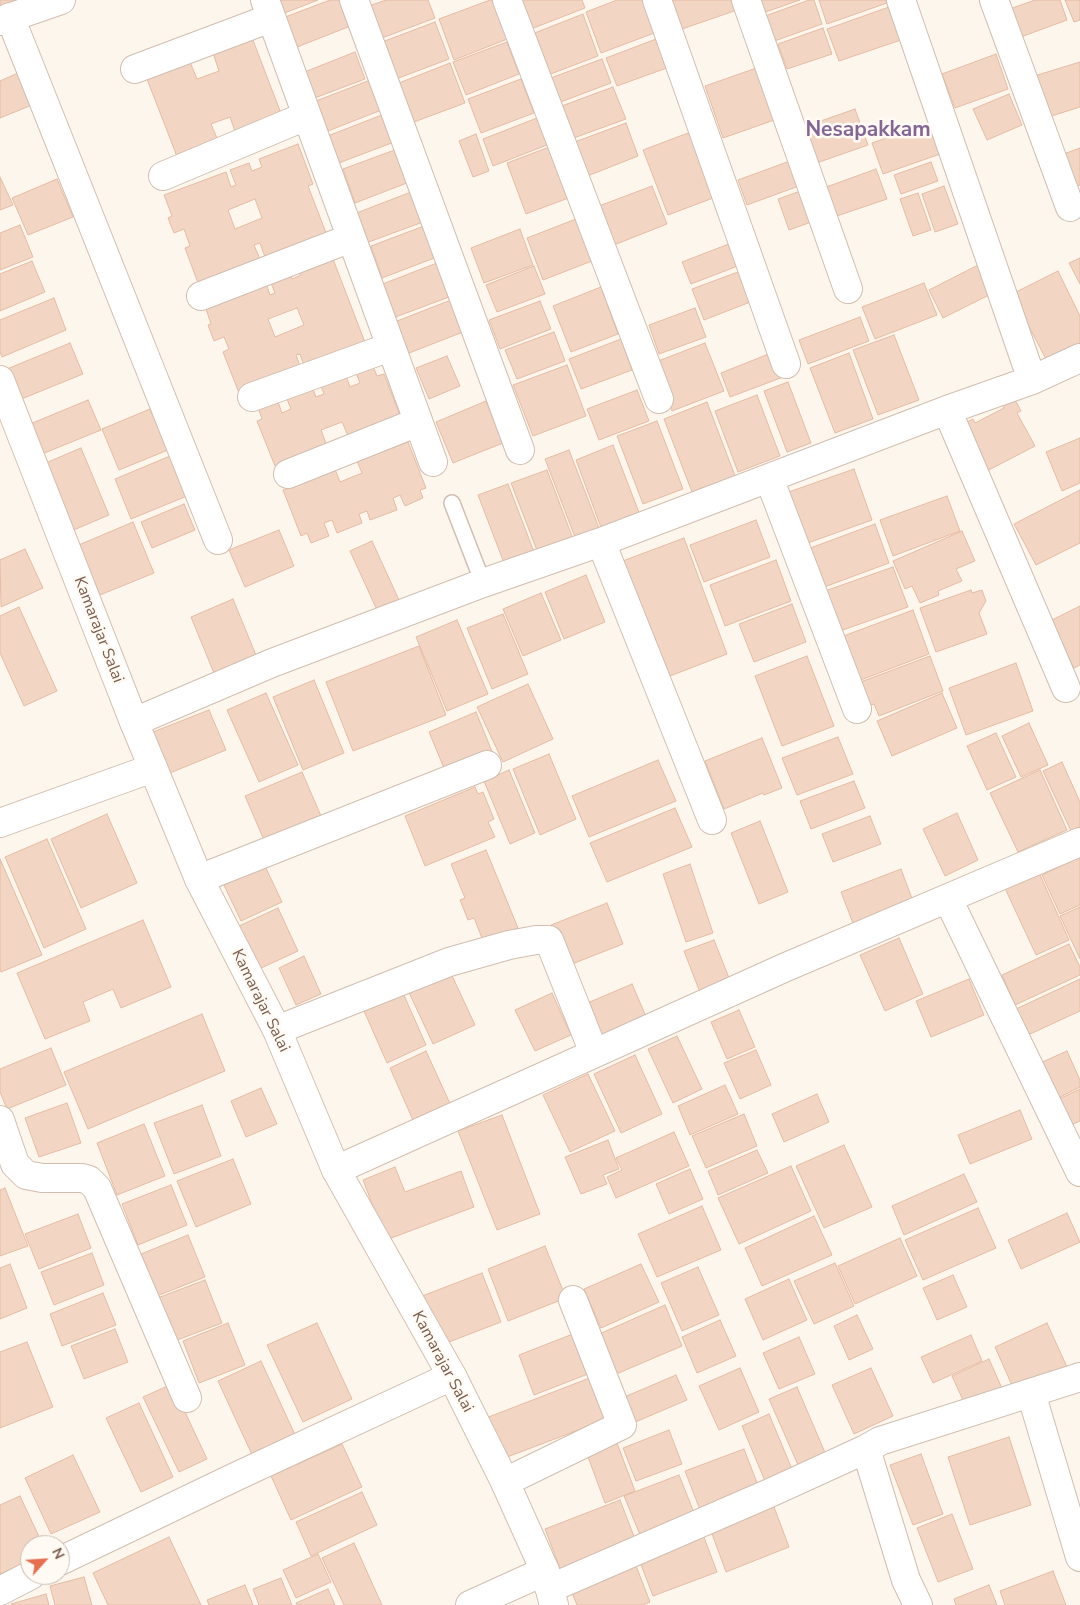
<!DOCTYPE html>
<html>
<head>
<meta charset="utf-8">
<style>
	body { margin:0 }
	#map { position:relative; width:1080px; height:1605px; overflow:hidden; background:#fdf6ec; font-family:"Nunito Sans",sans-serif }
	canvas { display:block }
	.north { position:absolute; left:20px; top:1535px; width:50px; height:50px; box-sizing:border-box; background:#fffaf3; border:1px solid #cabbb1; border-radius:50%; rotate:64deg; font-size:14px; font-weight:700; line-height:20px; text-align:center; color:#7a5c4d }
	.north::after { content:''; display:block; margin:auto; width:18px; height:22px; background:#e76f51; clip-path:polygon(50% 0,100% 100%,50% 72%,0 100%) }
</style>
</head>
<body>
<div id="map">
<canvas width="1080" height="1605"></canvas>
<div class="north">N</div>
</div>
<script>
const g = document.querySelector('canvas').getContext('2d');
g.lineJoin = 'round';
function paint(path, color) {
  g.fillStyle = color;
  g.fill(path, 'evenodd');
}
function toPath(rows) {
  const path = new Path2D();
  for (const r of rows) {
    path.moveTo(r[0], r[1]);
    for (let i = 2; i < r.length; i += 2) path.lineTo(r[i], r[i + 1]);
  }
  return path;
}
function trace(path, color, width, dash) {
  g.strokeStyle = color;
  g.lineWidth = width;
  g.lineCap = dash ? 'butt' : 'round';
  g.setLineDash(dash || []);
  g.stroke(path);
}
function drawText(font, color, halo, rows, align = 'center') {
  g.font = font + ' "Nunito Sans",sans-serif';
  g.lineWidth = 5;
  g.setLineDash([]);
  g.textBaseline = 'middle';
  g.strokeStyle = halo;
  g.fillStyle = color;
  for (const [text, x, y, turn = 0] of rows) {
    g.save();
    g.translate(x, y);
    g.rotate((+turn || 0) * Math.PI / 180);
    g.textAlign = isNaN(turn) ? turn : align;
    if (halo) g.strokeText(text, 0, 0);
    g.fillText(text, 0, 0);
    g.restore();
  }
}
const building = toPath([
	[0,0,16,0,0,7,0,0],
	[277,0,318,0,282,14,277,0],
	[330,0,343,0,353,25,292,49,280,19,330,0],
	[386,0,428,0,435,18,382,38,369,6,386,0],
	[490,0,495,0,510,38,454,60,439,19,490,0],
	[520,0,582,0,585,8,531,29,520,0],
	[617,0,654,0,665,29,601,53,586,12,617,0],
	[672,0,737,0,740,9,682,29,672,0],
	[752,0,800,0,757,15,752,0],
	[809,0,814,0,822,24,766,44,757,19,809,0],
	[819,0,886,0,887,3,827,24,819,0],
	[1035,0,1060,0,1067,20,1018,38,1007,10,1035,0],
	[1065,0,1080,0,1080,20,1074,22,1065,0],
	[889,7,901,40,839,61,827,29,889,7],
	[583,14,598,56,548,75,532,34,583,14],
	[435,22,449,59,396,79,382,42,435,22],
	[823,28,832,54,787,69,778,44,823,28],
	[251,35,282,116,236,134,230,117,211,124,219,143,178,159,145,74,188,57,197,79,219,71,212,50,251,35],
	[664,36,675,65,617,86,606,58,664,36],
	[507,42,519,74,466,95,453,62,507,42],
	[355,52,365,79,312,99,302,73,355,52],
	[996,54,1008,89,955,108,942,74,996,54],
	[602,59,611,83,558,103,548,79,602,59],
	[1080,62,1080,107,1045,118,1031,77,1080,62],
	[450,63,465,103,414,122,399,83,450,63],
	[765,65,783,117,723,138,705,86,765,65],
	[18,73,32,105,0,118,0,81,18,73],
	[373,79,384,109,328,131,316,101,373,79],
	[521,79,534,113,481,133,468,99,521,79],
	[613,87,626,119,571,139,559,107,613,87],
	[1009,94,1022,125,987,140,973,109,1009,94],
	[855,109,868,145,808,166,795,130,855,109],
	[387,113,397,141,336,164,325,137,387,113],
	[537,118,547,145,493,166,483,139,537,118],
	[932,122,943,153,883,174,872,143,932,122],
	[626,123,638,156,585,177,572,143,626,123],
	[696,130,721,195,668,215,643,150,696,130],
	[476,134,489,171,473,177,459,141,476,134],
	[298,144,313,184,308,186,328,238,265,257,260,243,254,245,260,259,198,283,185,248,190,246,184,229,174,233,168,218,172,216,164,195,226,172,231,187,236,185,230,170,249,163,252,171,262,167,259,159,298,144],
	[255,199,262,218,235,229,228,210,255,199],
	[552,146,571,197,526,214,507,163,552,146],
	[400,148,412,181,355,203,343,169,400,148],
	[1080,148,1080,185,1074,187,1061,155,1080,148],
	[798,158,807,183,747,205,738,180,798,158],
	[931,162,938,181,901,194,894,175,931,162],
	[876,169,887,199,828,219,818,190,876,169],
	[0,177,13,205,0,210,0,177],
	[57,179,73,217,28,235,12,198,57,179],
	[652,186,667,224,614,245,599,206,652,186],
	[944,186,958,224,935,232,922,194,944,186],
	[809,188,820,219,789,230,778,199,809,188],
	[411,192,423,222,366,243,354,214,411,192],
	[918,193,931,230,913,236,900,199,918,193],
	[576,219,592,261,543,280,527,238,576,219],
	[20,225,33,257,0,270,0,233,20,225],
	[424,226,437,257,382,278,371,246,424,226],
	[520,229,533,265,484,283,471,248,520,229],
	[734,242,743,264,691,284,682,262,734,242],
	[1080,258,1080,284,1069,263,1080,258],
	[333,259,366,345,305,368,300,354,296,355,301,369,239,393,223,352,229,349,224,337,214,341,208,325,211,324,205,306,266,283,270,295,275,293,269,278,289,271,292,279,301,275,299,271,333,259],
	[297,308,304,325,275,337,268,319,297,308],
	[32,261,45,292,0,311,0,274,32,261],
	[437,263,449,297,393,318,380,285,437,263],
	[982,263,997,291,943,318,929,290,982,263],
	[534,266,545,294,497,312,486,285,534,266],
	[746,269,758,299,704,320,692,289,746,269],
	[1058,271,1080,316,1080,344,1047,361,1012,294,1058,271],
	[924,283,937,315,875,339,862,307,924,283],
	[601,287,618,334,571,352,553,306,601,287],
	[54,298,66,330,2,357,0,352,0,320,54,298],
	[451,300,463,332,404,355,392,323,451,300],
	[540,301,551,329,500,349,489,320,540,301],
	[695,308,706,337,659,354,649,325,695,308],
	[860,317,869,341,808,364,799,340,860,317],
	[554,332,565,361,517,379,505,350,554,332],
	[894,335,919,400,878,415,853,350,894,335],
	[621,339,632,370,581,389,569,359,621,339],
	[70,343,83,374,19,400,7,369,70,343],
	[705,343,724,391,672,411,653,363,705,343],
	[776,351,786,376,730,397,721,373,776,351],
	[849,353,873,419,835,433,810,368,849,353],
	[447,356,460,386,429,399,416,368,447,356],
	[567,365,586,416,533,436,513,385,567,365],
	[373,366,377,376,384,374,401,418,349,438,342,422,321,430,327,446,275,466,257,421,262,419,259,410,278,402,282,413,291,409,287,399,313,389,316,397,324,394,321,386,346,376,350,387,360,383,356,373,373,366],
	[788,382,811,443,787,452,764,391,788,382],
	[637,390,649,421,599,440,587,409,637,390],
	[757,395,780,456,738,472,715,411,757,395],
	[1014,398,1021,411,1017,413,1035,446,985,472,961,425,973,419,975,423,1004,408,1002,404,1014,398],
	[88,400,101,430,42,454,30,424,88,400],
	[486,401,503,443,453,463,436,422,486,401],
	[707,402,735,476,692,492,664,419,707,402],
	[150,409,168,450,119,470,102,429,150,409],
	[657,421,683,489,643,504,617,436,657,421],
	[1080,438,1080,483,1062,491,1046,452,1080,438],
	[408,442,426,488,420,490,423,498,405,506,400,495,393,498,397,510,370,520,367,511,359,514,362,523,337,533,332,520,324,523,329,536,311,543,307,533,301,536,283,490,335,469,340,482,362,473,357,461,408,442],
	[613,445,640,515,602,530,576,460,613,445],
	[81,448,109,515,69,532,41,465,81,448],
	[569,450,599,528,575,537,545,459,569,450],
	[170,456,187,496,131,519,115,479,170,456],
	[854,469,872,520,805,544,786,493,854,469],
	[547,470,573,539,538,553,511,483,547,470],
	[508,484,534,552,504,563,478,495,508,484],
	[1080,490,1080,543,1036,565,1014,524,1080,490],
	[947,496,960,531,893,556,880,520,947,496],
	[184,504,195,530,152,548,141,522,184,504],
	[756,520,770,557,704,582,690,545,756,520],
	[133,522,154,573,95,597,74,547,133,522],
	[875,524,889,563,819,589,805,550,875,524],
	[279,530,294,566,245,587,229,550,279,530],
	[962,531,975,561,956,569,962,581,938,591,939,595,920,603,912,586,905,589,893,561,962,531],
	[684,538,727,654,665,678,620,562,684,538],
	[372,541,404,611,382,621,350,551,372,541],
	[25,549,43,588,1,607,0,560,25,549],
	[776,560,791,601,725,626,710,585,776,560],
	[893,567,908,607,840,631,825,591,893,567],
	[586,575,605,622,564,639,545,592,586,575],
	[971,590,972,593,982,590,986,601,979,613,987,634,936,652,920,608,971,590],
	[541,593,561,640,523,656,503,609,541,593],
	[233,599,258,660,216,678,191,617,233,599],
	[792,604,806,642,754,662,739,624,792,604],
	[1080,606,1080,665,1074,668,1050,621,1080,606],
	[19,607,57,691,24,706,0,653,0,616,19,607],
	[913,610,929,654,858,681,841,637,913,610],
	[503,614,528,674,492,689,467,628,503,614],
	[457,620,488,694,447,711,416,637,457,620],
	[419,646,446,715,353,751,326,682,419,646],
	[807,656,834,726,782,746,755,676,807,656],
	[930,656,943,691,879,716,874,704,857,709,858,683,930,656],
	[1016,663,1033,711,966,735,949,688,1016,663],
	[314,680,344,753,303,770,273,697,314,680],
	[528,684,553,739,503,762,477,707,528,684],
	[266,693,298,765,259,782,227,710,266,693],
	[942,693,957,728,892,756,877,721,942,693],
	[209,710,226,750,170,773,153,732,209,710],
	[476,712,493,754,446,773,429,732,476,712],
	[1029,723,1048,765,1021,777,1002,736,1029,723],
	[996,733,1016,777,987,790,967,746,996,733],
	[838,737,853,774,797,795,782,758,838,737],
	[762,738,782,788,764,795,763,793,724,809,705,761,762,738],
	[549,754,576,819,540,835,513,769,549,754],
	[658,760,676,801,589,837,572,796,658,760],
	[1062,762,1080,802,1080,827,1071,831,1043,771,1062,762],
	[509,770,535,833,510,844,484,781,509,770],
	[1040,770,1067,830,1018,852,990,793,1040,770],
	[302,772,321,816,264,840,245,796,302,772],
	[854,781,865,808,811,829,800,801,854,781],
	[475,787,478,794,483,792,494,819,488,822,495,837,425,866,405,816,475,787],
	[675,808,692,847,607,882,590,843,675,808],
	[957,813,978,860,945,876,923,829,957,813],
	[107,814,137,883,81,908,51,839,107,814],
	[870,816,881,844,833,862,822,834,870,816],
	[760,821,788,892,759,904,731,833,760,821],
	[47,839,86,929,44,948,5,857,47,839],
	[486,850,518,928,484,943,474,918,468,920,460,900,465,898,451,864,486,850],
	[1080,857,1080,905,1060,914,1042,875,1080,857],
	[0,859,42,955,1,972,0,969,0,859],
	[264,864,282,902,241,921,223,883,264,864],
	[690,864,713,933,686,942,663,874,690,864],
	[1037,868,1069,940,1036,955,1003,884,1037,868],
	[901,869,914,904,854,926,841,892,901,869],
	[607,903,623,944,567,966,551,925,607,903],
	[1080,907,1080,959,1060,916,1080,907],
	[278,908,298,951,259,969,239,926,278,908],
	[143,920,171,987,121,1008,113,989,83,1002,90,1021,45,1039,17,973,143,920],
	[899,938,923,994,885,1011,860,955,899,938],
	[714,940,731,983,701,995,684,951,714,940],
	[1069,944,1080,967,1080,975,1015,1005,1002,975,1069,944],
	[304,956,321,994,296,1005,279,968,304,956],
	[448,967,475,1025,433,1044,406,986,448,967],
	[969,979,984,1015,931,1037,916,1001,969,979],
	[1080,979,1080,1011,1028,1035,1016,1009,1080,979],
	[632,984,648,1021,594,1044,578,1007,632,984],
	[403,993,426,1045,387,1063,364,1011,403,993],
	[552,993,571,1035,535,1051,515,1010,552,993],
	[739,1010,755,1047,727,1059,711,1022,739,1010],
	[202,1014,225,1071,88,1129,64,1072,202,1014],
	[677,1036,702,1089,673,1103,648,1049,677,1036],
	[51,1048,66,1085,7,1109,0,1092,0,1069,51,1048],
	[756,1050,771,1085,740,1099,724,1063,756,1050],
	[426,1051,453,1110,416,1127,390,1068,426,1051],
	[1067,1051,1080,1080,1080,1087,1054,1100,1038,1064,1067,1051],
	[635,1055,662,1114,621,1133,594,1074,635,1055],
	[588,1074,615,1131,570,1152,543,1095,588,1074],
	[725,1085,738,1114,690,1135,678,1106,725,1085],
	[261,1088,277,1124,246,1137,231,1101,261,1088],
	[1080,1089,1080,1121,1069,1126,1057,1100,1080,1089],
	[817,1094,829,1122,784,1142,772,1114,817,1094],
	[67,1103,81,1143,39,1157,25,1118,67,1103],
	[202,1105,221,1156,174,1174,154,1123,202,1105],
	[1020,1110,1032,1139,970,1164,958,1135,1020,1110],
	[744,1114,757,1146,706,1168,692,1136,744,1114],
	[502,1115,540,1214,497,1230,458,1131,502,1115],
	[144,1124,165,1176,117,1195,97,1143,144,1124],
	[674,1132,689,1166,616,1198,607,1177,622,1170,616,1158,674,1132],
	[608,1140,619,1169,603,1175,607,1184,581,1194,565,1157,608,1140],
	[844,1145,872,1207,824,1228,796,1166,844,1145],
	[757,1150,768,1173,718,1195,708,1171,757,1150],
	[233,1159,251,1204,196,1227,177,1181,233,1159],
	[791,1166,811,1211,739,1244,718,1198,791,1166],
	[395,1167,405,1192,461,1171,474,1207,386,1240,363,1180,395,1167],
	[690,1169,703,1199,669,1214,656,1184,690,1169],
	[964,1174,977,1202,904,1235,892,1206,964,1174],
	[171,1185,187,1225,138,1245,122,1204,171,1185],
	[5,1188,28,1246,0,1256,0,1190,5,1188],
	[702,1206,721,1250,657,1277,638,1234,702,1206],
	[978,1208,996,1248,923,1280,905,1240,978,1208],
	[1067,1213,1080,1242,1021,1269,1008,1240,1067,1213],
	[78,1214,91,1248,39,1269,25,1234,78,1214],
	[814,1216,832,1255,762,1286,745,1248,814,1216],
	[188,1235,205,1277,157,1296,141,1254,188,1235],
	[900,1238,917,1276,855,1304,838,1266,900,1238],
	[545,1246,566,1298,508,1321,488,1269,545,1246],
	[92,1253,104,1285,54,1305,41,1272,92,1253],
	[835,1263,854,1306,814,1324,794,1281,835,1263],
	[10,1264,27,1308,0,1319,0,1268,10,1264],
	[641,1264,659,1302,601,1328,584,1289,641,1264],
	[698,1267,719,1315,682,1331,661,1283,698,1267],
	[482,1273,501,1322,436,1347,417,1298,482,1273],
	[953,1275,967,1307,937,1320,923,1288,953,1275],
	[789,1279,807,1320,763,1340,745,1299,789,1279],
	[205,1280,222,1323,172,1342,155,1299,205,1280],
	[103,1293,116,1325,62,1346,50,1314,103,1293],
	[665,1305,682,1346,614,1375,597,1335,665,1305],
	[857,1315,873,1349,849,1360,834,1326,857,1315],
	[720,1320,736,1356,697,1373,682,1337,720,1320],
	[228,1323,245,1365,199,1383,183,1341,228,1323],
	[317,1323,352,1399,303,1422,267,1345,317,1323],
	[1047,1323,1067,1367,1014,1390,995,1347,1047,1323],
	[115,1329,128,1362,84,1379,71,1346,115,1329],
	[578,1332,593,1372,534,1395,519,1355,578,1332],
	[971,1335,982,1361,933,1383,921,1357,971,1335],
	[799,1337,815,1374,779,1389,763,1353,799,1337],
	[27,1342,53,1407,0,1428,0,1352,27,1342],
	[989,1359,1004,1393,967,1409,952,1376,989,1359],
	[261,1361,297,1439,254,1459,218,1381,261,1361],
	[740,1368,759,1412,719,1430,699,1386,740,1368],
	[871,1368,893,1416,854,1434,832,1385,871,1368],
	[600,1374,615,1416,502,1459,486,1418,600,1374],
	[676,1375,687,1400,633,1423,622,1398,676,1375],
	[172,1384,207,1459,179,1472,143,1397,172,1384],
	[797,1387,829,1462,802,1474,769,1399,797,1387],
	[139,1403,173,1477,141,1492,106,1418,139,1403],
	[769,1414,792,1469,765,1481,742,1426,769,1414],
	[669,1430,682,1464,636,1481,623,1448,669,1430],
	[614,1435,635,1491,605,1503,584,1446,614,1435],
	[1009,1437,1031,1505,970,1525,948,1457,1009,1437],
	[342,1444,362,1487,291,1520,271,1476,342,1444],
	[744,1449,761,1493,702,1515,685,1471,744,1449],
	[921,1454,943,1514,913,1525,890,1465,921,1454],
	[73,1455,100,1512,51,1534,25,1478,73,1455],
	[679,1475,697,1520,643,1542,624,1496,679,1475],
	[362,1492,377,1525,311,1556,296,1522,362,1492],
	[20,1496,43,1545,30,1545,30,1561,0,1574,0,1505,20,1496],
	[771,1499,789,1547,726,1572,708,1523,771,1499],
	[620,1500,638,1547,563,1576,545,1529,620,1500],
	[952,1514,973,1569,938,1582,917,1528,952,1514],
	[701,1529,717,1572,653,1596,637,1554,701,1529],
	[169,1537,201,1605,108,1605,93,1573,169,1537],
	[354,1543,382,1605,344,1605,322,1558,354,1543],
	[318,1554,331,1582,296,1598,283,1570,318,1554],
	[633,1558,650,1602,643,1605,577,1605,568,1583,633,1558],
	[1053,1571,1066,1605,1005,1605,1000,1591,1053,1571],
	[84,1577,92,1605,55,1605,50,1586,84,1577],
	[281,1578,292,1605,259,1605,253,1589,281,1578],
	[245,1585,253,1605,209,1605,207,1600,245,1585],
	[989,1585,997,1605,956,1605,954,1599,989,1585],
	[328,1589,335,1605,297,1605,296,1603,328,1589],
	[46,1594,49,1605,11,1605,11,1604,46,1594]
]);
paint(building, '#f3d5c3');
trace(building, '#e6bba3', 1);
const service = toPath([
	[452,503,483,583]
]);
const minor = toPath([
	[265,0,433,462],
	[354,0,520,450],
	[507,0,659,399],
	[657,0,786,364],
	[746,0,848,289],
	[901,0,1032,380],
	[994,0,1070,207],
	[10,17,218,540],
	[0,21,61,0],
	[135,69,271,18],
	[163,176,306,116],
	[201,296,351,238],
	[252,397,390,347],
	[947,410,1066,688],
	[288,474,418,422],
	[769,478,857,709],
	[601,542,712,820],
	[134,722,272,663,483,583,601,542,947,410,1032,380,1080,358],
	[0,823,153,768],
	[199,879,487,765],
	[948,899,1080,1172],
	[277,1030,449,962,509,945,536,940,549,940,594,1053],
	[0,1120,15,1164,26,1175,42,1178,82,1178,89,1180,97,1188,187,1398],
	[336,1170,786,967,1080,842],
	[1031,1393,1080,1557],
	[866,1449,906,1580,918,1605],
	[505,1482,622,1425,573,1300],
	[60,1561,235,1477,452,1376],
	[548,1585,560,1584,772,1492,866,1449,880,1441,1080,1377],
	[0,1591,31,1575],
	[470,1605,545,1571]
]);
const secondary = toPath([
	[0,380,134,722,199,879,277,1030,336,1170,452,1376,505,1482,545,1571,554,1605]
]);
trace(service, '#d1beb0', 18);
trace(minor, '#d1beb0', 30);
trace(secondary, '#d6c0b0', 30);
trace(service, '#fff', 15);
trace(minor, '#fff', 28);
trace(secondary, '#fff', 28);
drawText('16px', '#7a5c4d', '#fffaf3', [
	["Kamarajar Salai",98,630,69],
	["Kamarajar Salai",260,1001,64],
	["Kamarajar Salai",442,1362,62]
]);
drawText('bold 21px', '#846695', '#fffaf3', [
	["Nesapakkam",868,131]
]);
</script>
</body>
</html>
